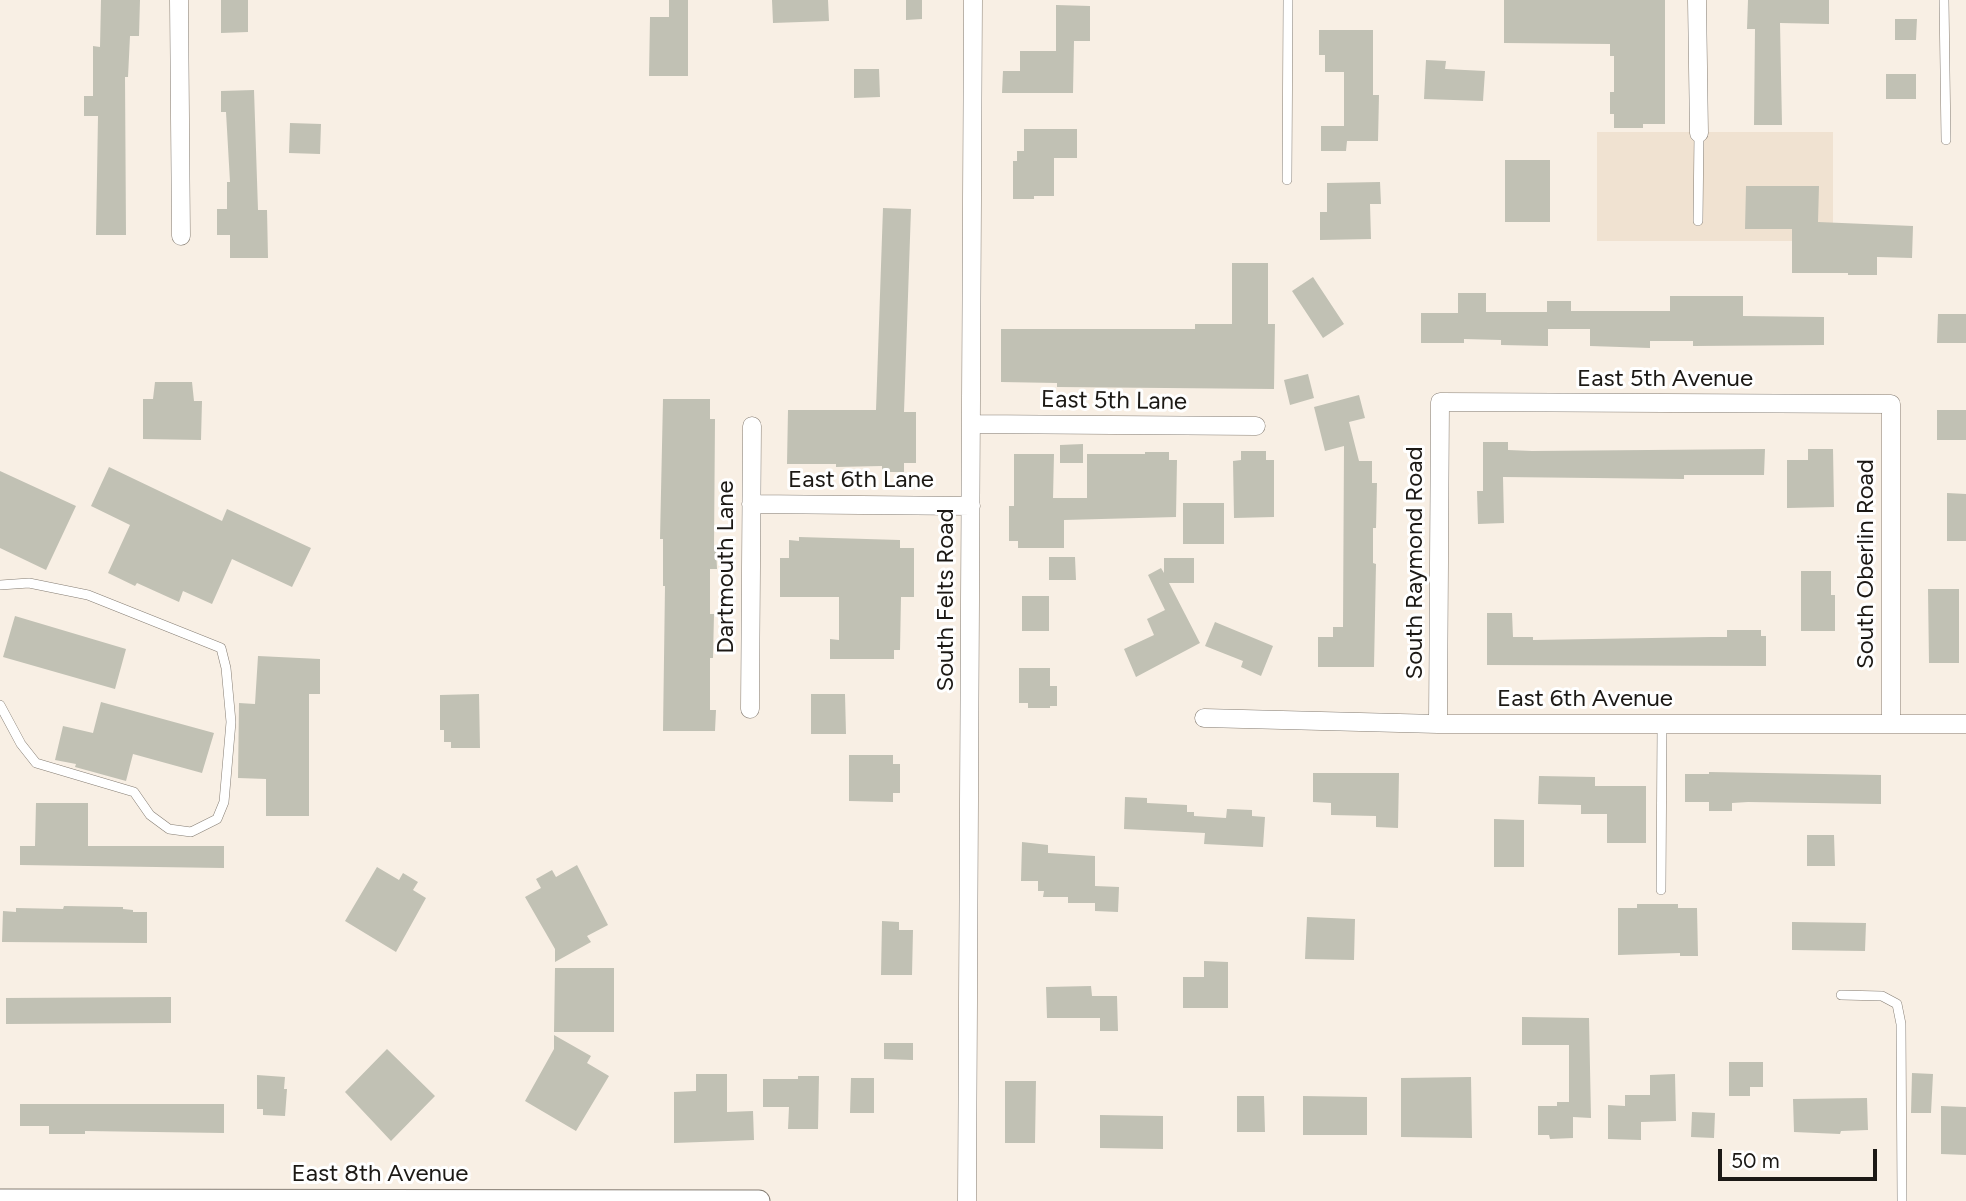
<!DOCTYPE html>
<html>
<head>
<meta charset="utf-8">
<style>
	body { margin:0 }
	#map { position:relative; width:1966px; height:1201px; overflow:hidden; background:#f8efe4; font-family:Figtree,sans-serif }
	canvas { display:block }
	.scale { position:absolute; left:1718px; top:1149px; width:159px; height:32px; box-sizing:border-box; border:4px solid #1c1915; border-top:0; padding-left:9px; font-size:21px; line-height:24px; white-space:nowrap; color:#1c1915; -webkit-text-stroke:5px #fff; paint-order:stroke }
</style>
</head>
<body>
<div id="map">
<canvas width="1966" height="1201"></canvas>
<div class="scale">50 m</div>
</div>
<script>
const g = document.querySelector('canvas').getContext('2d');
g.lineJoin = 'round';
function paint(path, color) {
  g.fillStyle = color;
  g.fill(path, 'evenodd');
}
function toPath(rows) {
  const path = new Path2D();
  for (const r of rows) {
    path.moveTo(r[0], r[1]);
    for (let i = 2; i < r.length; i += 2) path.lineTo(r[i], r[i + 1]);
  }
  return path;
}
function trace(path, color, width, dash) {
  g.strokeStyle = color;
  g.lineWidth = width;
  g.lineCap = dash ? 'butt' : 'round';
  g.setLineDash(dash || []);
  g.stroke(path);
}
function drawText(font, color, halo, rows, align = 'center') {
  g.font = font + ' Figtree,sans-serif';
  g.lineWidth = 6;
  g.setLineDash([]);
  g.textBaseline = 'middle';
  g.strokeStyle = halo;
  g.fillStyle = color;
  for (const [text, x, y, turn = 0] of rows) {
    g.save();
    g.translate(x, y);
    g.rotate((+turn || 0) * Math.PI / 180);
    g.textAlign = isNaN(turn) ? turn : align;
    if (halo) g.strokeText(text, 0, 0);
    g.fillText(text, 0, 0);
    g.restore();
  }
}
paint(toPath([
	[1597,132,1833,132,1833,241,1597,241]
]), '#f0e2d1');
paint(toPath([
	[101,0,140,0,139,36,130,36,128,77,125,77,126,235,96,235,98,116,84,116,84,96,93,96,93,46,100,47],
	[221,0,248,0,248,32,221,33],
	[669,0,688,0,688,76,649,76,650,17,669,17],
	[772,0,828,0,829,21,773,23],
	[906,0,922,0,922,19,906,20],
	[1504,0,1665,0,1665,124,1643,124,1643,128,1614,128,1614,114,1610,114,1610,92,1614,92,1614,56,1610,56,1610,44,1504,43],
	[1748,0,1829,0,1829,24,1780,23,1782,125,1754,125,1755,29,1747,29],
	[1056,5,1090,6,1090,41,1074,41,1073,93,1002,93,1003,71,1020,71,1020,51,1056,51],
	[1895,19,1917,19,1916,40,1895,40],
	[1319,30,1373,30,1373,95,1379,95,1378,141,1347,141,1346,151,1321,151,1321,126,1344,126,1344,72,1325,72,1325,55,1319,55],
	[1426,60,1446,61,1445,69,1485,71,1483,101,1424,99],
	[854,69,879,69,880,97,854,98],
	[1886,74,1916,74,1916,99,1886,99],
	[254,90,258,210,267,210,268,258,230,258,230,235,217,235,217,209,227,209,227,182,230,182,226,112,221,112,221,91],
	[290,123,321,124,320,154,289,153],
	[1024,129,1077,129,1077,158,1054,158,1054,196,1034,196,1034,199,1013,199,1013,161,1017,161,1017,151,1024,151],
	[1505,160,1550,160,1550,222,1505,222],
	[1380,182,1381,204,1370,204,1371,239,1320,240,1320,212,1327,212,1327,183],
	[1746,186,1819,186,1818,222,1913,226,1912,258,1877,257,1877,275,1848,275,1848,273,1792,273,1792,229,1745,229],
	[883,208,911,209,904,412,916,412,916,463,904,463,904,472,882,472,882,466,836,467,836,464,787,464,788,410,876,410],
	[1232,263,1268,263,1268,324,1275,324,1274,389,1057,387,1057,383,1001,382,1001,329,1195,329,1195,324,1232,324],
	[1313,277,1344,324,1323,338,1292,291],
	[1458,293,1486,293,1486,312,1547,312,1547,301,1571,301,1571,311,1670,311,1670,296,1743,296,1743,316,1824,317,1824,345,1693,346,1693,341,1650,341,1650,348,1590,346,1590,329,1548,329,1548,346,1501,345,1501,340,1464,339,1464,343,1421,343,1421,313,1458,313],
	[1938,314,1966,314,1966,343,1937,343],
	[1308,374,1314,398,1290,405,1284,380],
	[155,382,192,382,194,401,202,401,201,440,143,439,143,399,153,399],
	[1359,395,1365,418,1349,422,1359,461,1372,461,1372,483,1377,483,1376,528,1373,528,1373,563,1376,564,1374,667,1318,667,1318,637,1333,637,1333,627,1343,627,1344,446,1325,451,1314,407],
	[663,399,710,399,710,419,715,419,714,547,716,547,717,569,710,569,710,614,714,614,713,658,710,658,710,710,716,710,715,731,663,731,665,586,663,586,663,539,660,539],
	[1937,410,1966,410,1966,440,1937,440],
	[1483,442,1508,442,1508,450,1532,451,1765,449,1764,475,1684,475,1684,479,1503,477,1504,523,1478,524,1477,491,1483,491],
	[1083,444,1083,463,1060,463,1060,445],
	[1808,449,1833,449,1834,507,1787,508,1787,460,1808,460],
	[1241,451,1266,451,1266,460,1274,460,1274,517,1234,518,1233,461,1241,460],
	[1145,452,1169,452,1169,460,1177,460,1176,517,1064,520,1064,548,1018,548,1018,541,1009,541,1009,506,1014,506,1014,454,1054,454,1053,498,1087,498,1087,454,1145,454],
	[109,467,222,521,227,509,311,548,292,587,232,559,212,604,183,591,179,602,137,583,135,586,108,573,130,525,91,506],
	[0,471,76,506,46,570,0,548],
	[1947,493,1966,494,1966,541,1947,541],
	[1183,503,1224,503,1224,544,1183,544],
	[799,537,900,540,900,548,914,548,914,597,901,597,900,650,894,650,894,659,830,659,830,639,839,640,839,597,780,597,780,558,789,558,789,540,799,541],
	[1049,557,1075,557,1076,580,1049,580],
	[1164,558,1194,558,1194,583,1169,583,1200,643,1136,677,1124,649,1154,635,1147,619,1165,610,1148,575,1161,568,1164,573],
	[1801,571,1831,571,1831,595,1835,595,1835,631,1801,631],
	[1928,589,1959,589,1959,663,1929,663],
	[1022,596,1049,596,1049,631,1022,631],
	[1487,613,1512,613,1513,637,1533,637,1533,640,1711,637,1727,637,1727,630,1761,630,1761,636,1766,636,1766,666,1487,665],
	[15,616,126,649,115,689,3,657],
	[1215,622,1273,646,1261,676,1241,667,1243,661,1205,646],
	[258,656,320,659,320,694,309,694,309,816,266,816,266,779,238,778,239,703,255,704],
	[1019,668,1050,668,1050,686,1057,686,1057,706,1050,706,1050,708,1028,708,1028,703,1019,703],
	[479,694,480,748,451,748,451,742,444,742,444,730,440,730,440,695],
	[811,694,845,694,846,734,811,734],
	[101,702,214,733,202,773,133,754,126,781,75,767,76,764,55,760,63,726,93,733],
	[849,755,893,755,893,764,900,764,900,793,893,793,893,802,849,801],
	[1709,772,1881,775,1881,804,1748,802,1732,803,1732,811,1709,811,1709,802,1685,802,1685,774,1709,774],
	[1313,773,1399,773,1398,828,1376,827,1376,816,1331,815,1331,803,1313,802],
	[1539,776,1595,777,1595,786,1646,786,1646,843,1607,843,1607,814,1581,814,1581,805,1538,804],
	[1125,797,1147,798,1147,803,1187,805,1187,812,1194,812,1194,816,1226,818,1227,809,1252,810,1252,816,1265,817,1263,847,1204,844,1205,833,1124,829],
	[36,803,88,803,88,846,224,846,224,868,20,865,20,846,35,846],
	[1494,819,1524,820,1524,867,1494,867],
	[1807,835,1834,835,1835,866,1807,866],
	[1022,842,1048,845,1048,853,1095,856,1095,886,1119,887,1118,912,1095,911,1095,903,1068,903,1068,897,1043,897,1044,891,1038,891,1038,881,1021,881],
	[577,865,608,925,587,936,591,942,555,962,555,949,525,897,541,888,536,879,552,870,556,877],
	[377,867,399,880,403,873,418,882,413,890,426,898,396,952,345,921],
	[1637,904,1678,904,1678,908,1697,908,1698,956,1680,956,1680,953,1618,955,1618,908,1637,908],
	[64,906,123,907,123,909,133,910,133,912,147,912,147,943,2,942,3,911,16,912,16,908,63,909],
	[1307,917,1355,919,1354,960,1305,959],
	[882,921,899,922,899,930,913,930,912,975,881,975],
	[1792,922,1866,923,1865,951,1792,950],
	[1204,961,1228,962,1228,1008,1183,1008,1183,977,1204,977],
	[555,968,614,968,614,1032,554,1032],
	[1091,986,1092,996,1117,996,1118,1031,1100,1031,1100,1018,1047,1018,1046,987],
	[171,997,171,1023,6,1024,6,998],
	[1522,1017,1589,1018,1591,1118,1573,1117,1573,1138,1550,1139,1549,1135,1538,1135,1538,1106,1557,1106,1557,1102,1569,1102,1569,1045,1522,1045],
	[554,1035,591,1056,587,1063,609,1076,576,1131,525,1101,554,1049],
	[884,1043,913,1043,913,1060,884,1059],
	[387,1049,435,1096,391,1141,345,1092],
	[1729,1062,1763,1062,1763,1087,1750,1087,1750,1096,1729,1096],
	[1912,1073,1933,1074,1931,1113,1911,1113],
	[696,1074,727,1074,727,1112,753,1111,754,1140,674,1143,674,1092,696,1091],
	[1675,1074,1676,1121,1641,1122,1641,1140,1608,1139,1608,1105,1625,1106,1625,1095,1650,1095,1650,1075],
	[257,1075,285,1077,284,1089,287,1089,285,1116,263,1115,263,1109,257,1109],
	[798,1076,819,1076,818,1129,788,1129,789,1107,763,1107,763,1079,798,1079],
	[1471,1077,1472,1138,1401,1137,1401,1078],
	[851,1078,874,1078,874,1113,850,1113],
	[1005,1081,1036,1081,1035,1143,1005,1143],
	[1237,1096,1264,1096,1265,1132,1237,1132],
	[1303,1096,1367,1097,1367,1135,1303,1135],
	[1867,1098,1868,1130,1841,1131,1840,1134,1794,1132,1793,1099],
	[20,1104,224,1104,224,1133,85,1131,85,1134,49,1134,49,1126,20,1126],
	[1941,1106,1966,1107,1966,1155,1941,1154],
	[1692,1112,1715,1113,1714,1138,1691,1137],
	[1100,1115,1163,1116,1163,1149,1100,1148]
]), '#c1c1b4');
const service = toPath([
	[1944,0,1946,140],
	[1287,180,1288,0],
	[1698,221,1699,133],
	[0,585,29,583,88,595,221,648,226,668,231,722,224,802,217,819,191,832,169,829,150,815,134,792,36,763,21,744,0,705],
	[1661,890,1662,724],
	[1841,995,1882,996,1897,1004,1901,1024,1902,1201]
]);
const minor = toPath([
	[179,0,181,236],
	[1697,0,1699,133],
	[971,424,1256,426],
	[751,504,971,506],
	[750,709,752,426],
	[1204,718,1438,724,1966,724],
	[1438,724,1440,402,1891,404,1891,724],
	[967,1201,973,0]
]);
const tertiary = toPath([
	[0,1200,759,1201]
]);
trace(service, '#857d73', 10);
trace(minor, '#857d73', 19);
trace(tertiary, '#857d73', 23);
trace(service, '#fff', 9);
trace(minor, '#fff', 18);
trace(tertiary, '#fff', 21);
drawText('24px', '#1c1915', '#fff', [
	["East 5th Avenue",1665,379],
	["East 5th Lane",1114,401,1],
	["East 6th Lane",861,480],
	["South Raymond Road",1415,563,-90],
	["South Oberlin Road",1866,564,-90],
	["Dartmouth Lane",726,567,-90],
	["South Felts Road",946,600,-90],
	["East 6th Avenue",1585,699],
	["East 8th Avenue",380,1174]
]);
</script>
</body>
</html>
